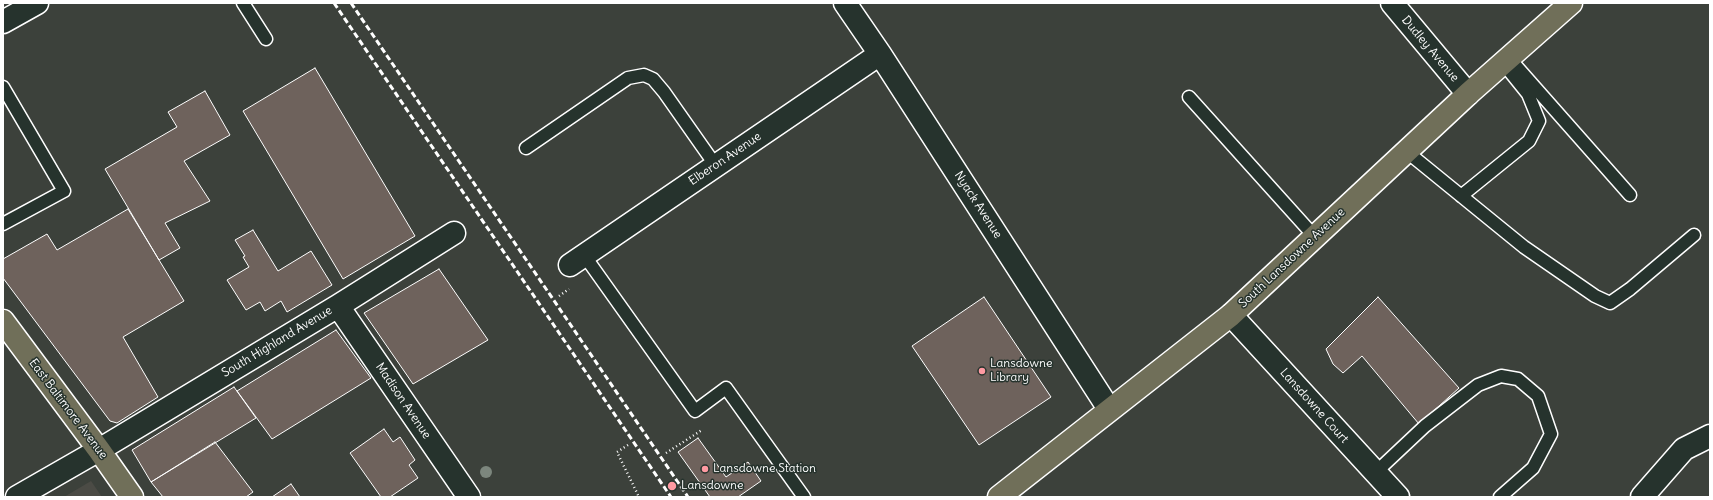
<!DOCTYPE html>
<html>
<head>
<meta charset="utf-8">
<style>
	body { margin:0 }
	#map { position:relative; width:1713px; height:500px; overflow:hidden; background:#3c413b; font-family:Delius,sans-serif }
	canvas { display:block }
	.frame { position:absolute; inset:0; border:4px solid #fff; pointer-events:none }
</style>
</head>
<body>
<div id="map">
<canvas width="1713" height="500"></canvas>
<div class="frame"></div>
</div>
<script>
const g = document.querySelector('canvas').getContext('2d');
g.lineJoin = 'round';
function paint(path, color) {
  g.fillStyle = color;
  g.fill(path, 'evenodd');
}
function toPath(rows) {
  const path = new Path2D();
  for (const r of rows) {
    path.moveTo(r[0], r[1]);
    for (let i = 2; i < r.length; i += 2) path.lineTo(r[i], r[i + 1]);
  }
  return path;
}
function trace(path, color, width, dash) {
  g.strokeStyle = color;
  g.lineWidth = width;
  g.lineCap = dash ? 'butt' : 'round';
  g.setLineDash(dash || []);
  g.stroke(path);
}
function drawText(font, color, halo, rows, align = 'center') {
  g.font = font + ' Delius,sans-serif';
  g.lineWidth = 3;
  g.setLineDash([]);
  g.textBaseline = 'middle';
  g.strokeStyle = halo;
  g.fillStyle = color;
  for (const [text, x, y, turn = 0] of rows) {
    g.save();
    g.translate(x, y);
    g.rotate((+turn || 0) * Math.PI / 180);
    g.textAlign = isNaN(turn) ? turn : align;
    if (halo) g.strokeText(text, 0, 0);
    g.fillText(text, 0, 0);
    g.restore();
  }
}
paint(toPath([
	[91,481,102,497,64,497]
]), '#4b4b45');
const building = toPath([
	[315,68,415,236,343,279,243,111,315,68],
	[205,91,230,135,184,161,210,201,165,223,180,248,159,260,105,169,177,127,168,112,205,91],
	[128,209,184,301,123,337,158,397,117,423,110,421,3,278,3,259,47,234,57,250,128,209],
	[253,230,278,271,311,251,332,285,287,312,281,301,265,311,260,302,246,310,227,280,249,267,243,257,245,256,235,240,253,230],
	[439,269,488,340,413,384,364,313,439,269],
	[984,297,1051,397,979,445,912,346,984,297],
	[1378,297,1459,388,1419,424,1362,356,1343,373,1333,364,1326,349,1378,297],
	[336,330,371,378,272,439,237,391,336,330],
	[234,387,256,418,151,482,132,450,234,387],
	[384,429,393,442,400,437,415,460,409,465,418,478,390,497,381,497,350,453,384,429],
	[698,438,726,477,748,462,761,481,738,497,710,497,678,452,698,438],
	[215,442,253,492,246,497,163,497,151,482,215,442],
	[291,484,300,497,272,497,291,484]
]);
paint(building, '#6e625c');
trace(building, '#fff', 1);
const lane = toPath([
	[243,3,266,39],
	[1509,58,1630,195],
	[3,87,64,191,3,224],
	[1189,97,1315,237],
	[526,148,628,78,644,75,653,79,664,92,716,166],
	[1406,151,1524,247,1595,296,1610,303,1630,289,1694,235],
	[1461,196,1529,141,1539,121,1528,94,1503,63],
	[584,255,695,411,726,388,804,497],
	[1375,473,1425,426,1478,385,1501,376,1518,379,1538,396,1551,434,1533,468,1500,497]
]);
const street = toPath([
	[845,3,880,54,1109,409],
	[1392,3,1468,94],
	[3,22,37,3],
	[570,265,880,54],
	[338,306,469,497],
	[1231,315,1398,497],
	[17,497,99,450,338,306,454,233],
	[1642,497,1684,449,1710,436]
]);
const primary = toPath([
	[3,321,99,450,132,497],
	[999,497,1231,315,1468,94,1571,3]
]);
trace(lane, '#fff', 15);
trace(street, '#fff', 25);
trace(primary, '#fff', 25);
trace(toPath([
	[559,296,569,289],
	[628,445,617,452,639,497],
	[666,453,702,430]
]), '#fff', 2.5, [1, 3]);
trace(lane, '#26332d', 12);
trace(street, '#26332d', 22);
trace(primary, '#706f59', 22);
trace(toPath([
	[334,3,671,497],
	[351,3,688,497]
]), '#fff', 3, [6, 3]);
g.fillStyle = '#7c867d';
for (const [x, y] of [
	[486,472]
]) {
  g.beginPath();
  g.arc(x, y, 6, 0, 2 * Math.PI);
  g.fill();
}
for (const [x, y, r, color] of [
	[982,371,4,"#ff9aa2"],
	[705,469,4,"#ff9aa2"],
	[672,486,5,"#ff9aa2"]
]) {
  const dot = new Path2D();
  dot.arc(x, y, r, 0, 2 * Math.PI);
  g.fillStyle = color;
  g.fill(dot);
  trace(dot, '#26332d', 1.5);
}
drawText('12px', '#fff', '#26332d', [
	["Dudley Avenue",1430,49,50],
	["Elberon Avenue",725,159,-34],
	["Nyack Avenue",978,205,57],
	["South Lansdowne Avenue",1292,258,-43],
	["South Highland Avenue",277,342,-31],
	["Madison Avenue",403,401,56],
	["Lansdowne Court",1314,406,48],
	["East Baltimore Avenue",68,409,53]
]);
drawText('12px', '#fff', '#26332d', [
	["Lansdowne",990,364],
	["Library",990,378],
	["Lansdowne Station",713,469],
	["Lansdowne",681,486]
], 'left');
</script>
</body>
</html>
